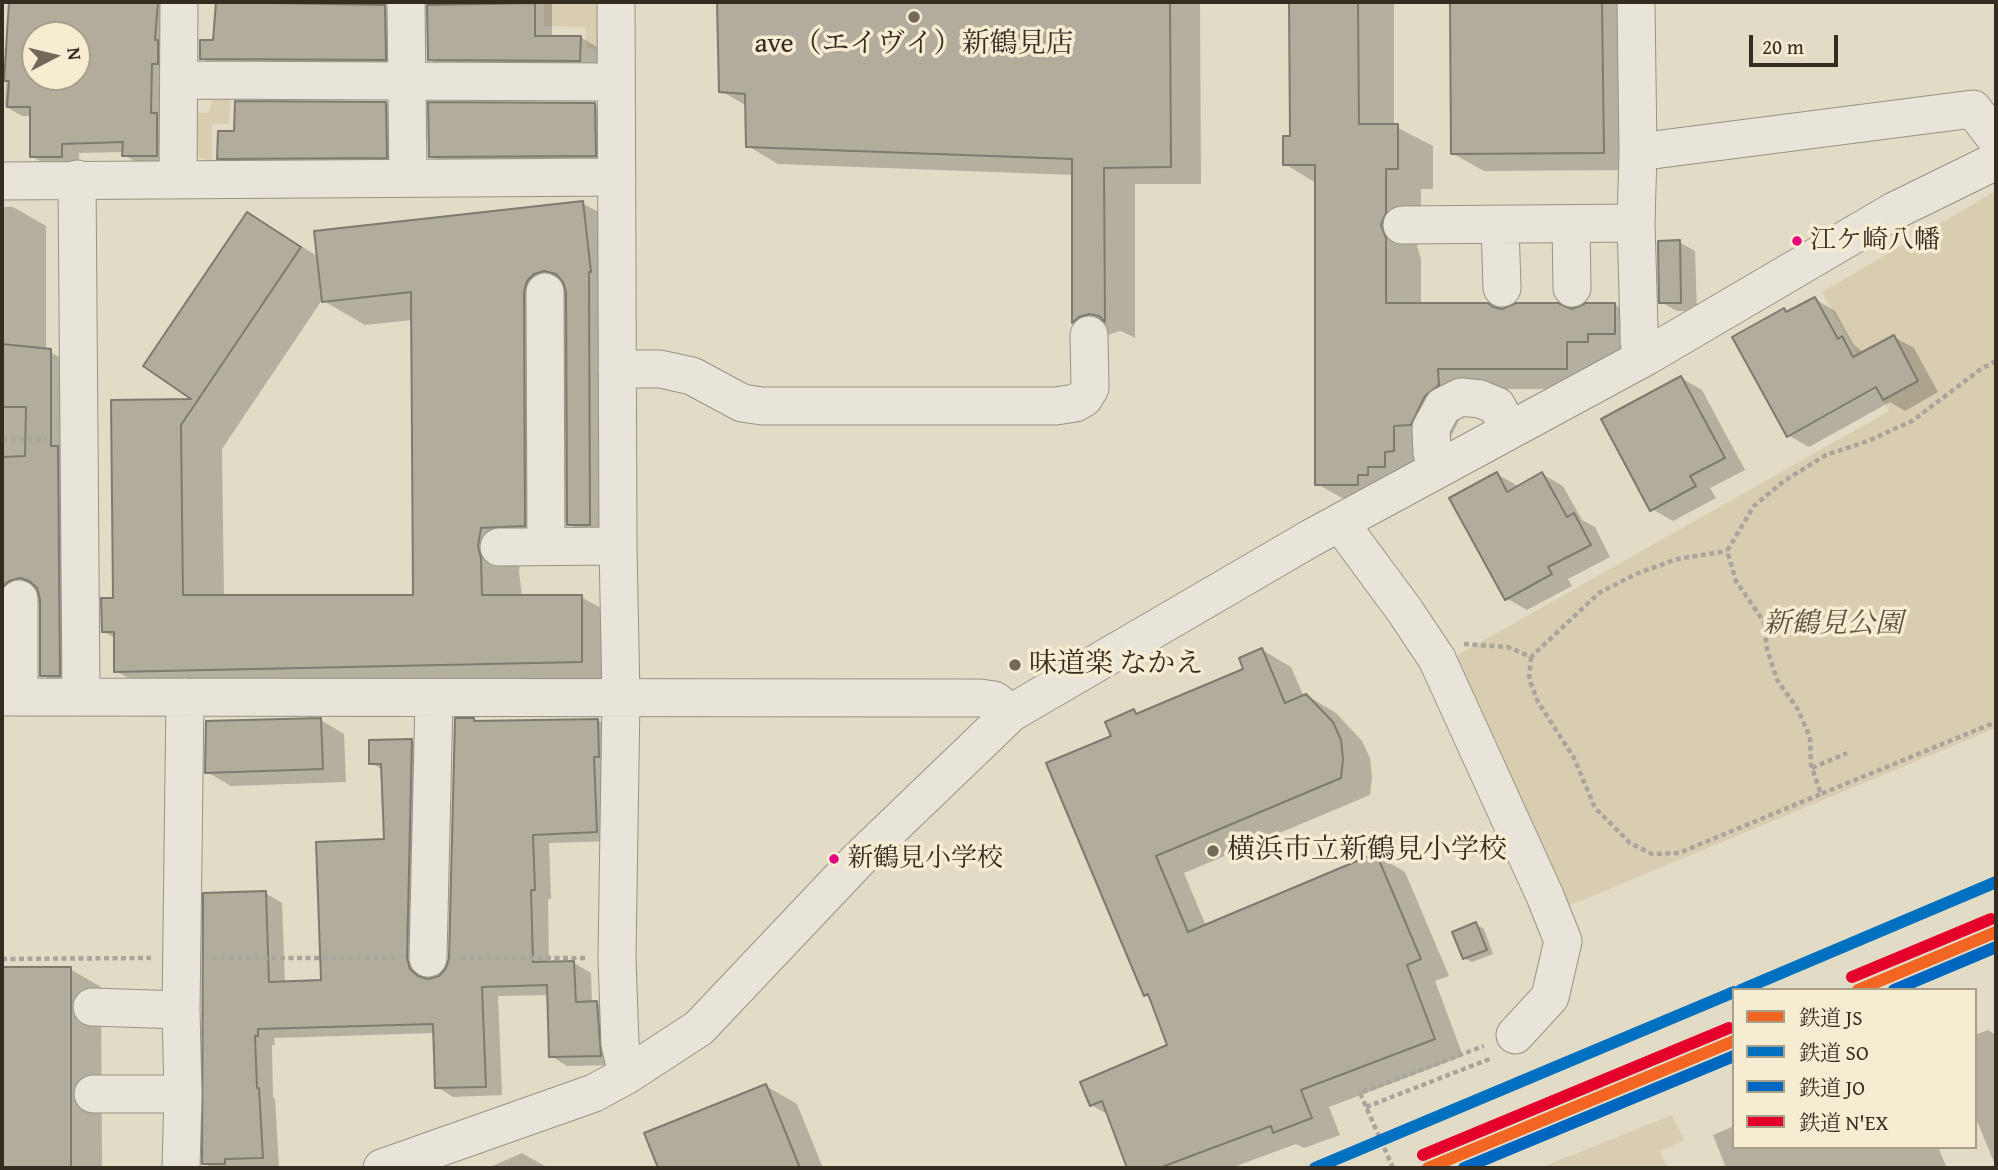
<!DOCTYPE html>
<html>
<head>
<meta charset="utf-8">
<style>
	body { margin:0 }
	#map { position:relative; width:1998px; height:1170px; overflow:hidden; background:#e2dbc6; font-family:"Gentium Book Plus","Noto Serif JP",serif }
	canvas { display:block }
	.frame { position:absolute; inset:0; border:4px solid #352c21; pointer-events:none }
	.legend { position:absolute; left:1732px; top:988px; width:245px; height:161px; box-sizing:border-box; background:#f5ecd2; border:2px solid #a89f8b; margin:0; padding:9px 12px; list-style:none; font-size:21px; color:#352c21 }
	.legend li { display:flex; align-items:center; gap:14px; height:35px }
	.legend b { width:35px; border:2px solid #a89f8b }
	.north { position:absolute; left:21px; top:21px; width:70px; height:70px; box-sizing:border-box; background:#f5ecd2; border:2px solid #a89f8b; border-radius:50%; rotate:83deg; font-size:19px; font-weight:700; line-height:28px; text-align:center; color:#352c21 }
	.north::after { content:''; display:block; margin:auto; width:24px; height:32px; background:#72695b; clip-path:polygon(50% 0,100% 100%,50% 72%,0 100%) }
	.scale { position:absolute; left:1749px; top:35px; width:89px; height:32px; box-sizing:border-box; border:4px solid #352c21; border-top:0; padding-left:9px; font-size:21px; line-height:24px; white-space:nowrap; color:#352c21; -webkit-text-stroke:5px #f5ecd2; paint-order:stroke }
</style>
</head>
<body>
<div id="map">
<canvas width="1998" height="1170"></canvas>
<div class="frame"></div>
<ul class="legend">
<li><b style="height:9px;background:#f26522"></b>鉄道 JS</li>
<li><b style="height:9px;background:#0071c1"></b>鉄道 SO</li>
<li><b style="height:9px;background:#0067c0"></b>鉄道 JO</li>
<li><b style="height:9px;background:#e4002b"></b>鉄道 N'EX</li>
</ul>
<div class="north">N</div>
<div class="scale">20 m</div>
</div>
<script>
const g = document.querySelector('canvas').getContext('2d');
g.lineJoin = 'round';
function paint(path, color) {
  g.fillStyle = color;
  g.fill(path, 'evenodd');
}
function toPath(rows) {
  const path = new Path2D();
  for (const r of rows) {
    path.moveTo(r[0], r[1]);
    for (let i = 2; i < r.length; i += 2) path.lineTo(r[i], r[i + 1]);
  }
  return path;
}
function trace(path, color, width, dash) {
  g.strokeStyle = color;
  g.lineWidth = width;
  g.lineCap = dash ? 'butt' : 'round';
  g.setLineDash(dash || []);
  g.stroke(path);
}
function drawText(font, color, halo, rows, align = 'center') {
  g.font = font + ' "Gentium Book Plus","Noto Serif JP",serif';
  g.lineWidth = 7;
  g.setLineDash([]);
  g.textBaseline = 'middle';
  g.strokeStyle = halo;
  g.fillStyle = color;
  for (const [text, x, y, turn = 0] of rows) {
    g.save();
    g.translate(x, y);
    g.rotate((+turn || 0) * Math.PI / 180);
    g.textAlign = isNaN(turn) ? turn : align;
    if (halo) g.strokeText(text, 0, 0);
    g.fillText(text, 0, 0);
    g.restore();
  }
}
paint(toPath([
	[599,2,599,49,587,48,585,27,544,26,544,3],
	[231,93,229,124,212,124,212,161,191,156,193,112,209,113,213,94],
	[1996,191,1996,728,1561,909,1449,660,1889,411,1822,292],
	[1672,1115,1684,1140,1660,1151,1668,1168,1540,1168]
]), '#d8cdb1');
paint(toPath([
	[10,2,177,2,174,165,142,165,124,155,124,152,79,153,79,166,49,166,31,156,32,116,22,116,5,106],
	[35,35,77,35,77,77,35,77],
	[218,2,292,2,292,5,385,8,402,18,403,69,219,68,201,58,214,41],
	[457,2,552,2,552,38,581,37,598,48,597,70,447,69,429,59,456,10],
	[719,2,1200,2,1201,184,1135,184,1135,338,1121,331,1110,334,1104,339,1074,322,1074,175,778,164,748,146,747,106,721,91],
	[1291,2,1394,2,1394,126,1433,146,1433,189,1421,189,1421,234,1417,246,1421,259,1421,304,1572,311,1614,304,1650,325,1602,389,1474,389,1447,445,1353,504,1317,484,1316,183,1285,164,1291,138],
	[1451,2,1633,2,1634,170,1484,171,1452,153],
	[386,104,402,113,402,166,235,167,219,158,236,133],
	[595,105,611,114,611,164,446,165,430,156],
	[582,203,624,226,610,548,565,522,566,549,522,550,519,571,522,597,581,597,623,620,622,685,157,695,116,671,115,638,103,631,115,600,113,401,196,400,248,214,319,257],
	[322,300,365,325,413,320,415,597,224,597,222,449],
	[2,207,13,207,46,226,46,350,84,370,75,694,42,675,42,599,33,608,2,686],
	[1679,242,1695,251,1697,311,1677,311,1661,302],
	[1815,299,1835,311,1854,345,1864,353,1894,337,1914,348,1938,392,1905,411,1890,402,1809,447,1788,435,1784,311,1789,313],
	[1681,378,1702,390,1745,470,1710,488,1716,498,1673,521,1652,509],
	[1497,474,1518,486,1542,474,1563,486,1582,520,1595,527,1610,557,1568,579,1572,586,1527,610,1506,598],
	[1262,650,1291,667,1304,697,1306,695,1336,713,1362,741,1370,758,1372,777,1370,795,1184,873,1206,926,1376,855,1405,872,1449,976,1435,981,1463,1056,1329,1107,1340,1135,1304,1148,1296,1144,1231,1168,1129,1168,1109,1115,1091,1105,1169,1045,1151,998,1145,995,1113,737,1133,711,1139,715,1246,670],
	[321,720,344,734,346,782,231,786,207,772],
	[473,720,477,722,597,720,614,730,613,841,549,843,551,899,548,899,549,964,574,963,591,973,592,1003,597,1003,614,1012,617,1065,567,1066,551,1056,549,995,498,996,502,1095,453,1097,437,1087,435,1033,274,1038,275,1045,272,1045,273,1097,275,1099,279,1167,212,1168,204,1163,265,893,282,903,285,983,322,982,385,841,383,770,371,763,412,741,428,751,423,968,427,981,438,978,447,970,451,959],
	[1476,924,1484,929,1493,954,1472,962,1464,958],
	[2,969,70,969,101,987,102,1168,3,1168],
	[1988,1030,1996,1035,1996,1167,1975,1116,1975,1035],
	[766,1086,797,1104,823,1168,660,1168,646,1134],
	[1734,1126,1734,1147,1938,1147,1947,1168,1726,1168,1713,1135],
	[522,1153,548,1168,488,1168]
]), '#0003');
const building = toPath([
	[9,2,158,2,155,40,158,40,158,64,152,64,151,113,157,113,157,156,122,156,123,142,62,144,62,157,30,157,30,107,7,107,9,81,4,81,9,2],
	[35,35,77,35,77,77,35,77,35,35],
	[216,2,385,5,386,60,200,59,200,40,213,40,216,2],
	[717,2,1170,2,1171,167,1104,168,1105,322,1099,316,1089,314,1079,317,1072,323,1072,159,746,147,745,94,719,92,717,2],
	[1289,2,1358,2,1359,124,1398,124,1398,169,1386,169,1386,213,1381,225,1386,238,1386,303,1488,303,1493,307,1502,309,1516,303,1558,303,1572,309,1586,303,1615,303,1615,334,1588,334,1588,342,1567,342,1567,369,1438,369,1439,385,1425,396,1411,425,1394,426,1394,451,1385,452,1385,467,1368,467,1368,475,1358,475,1358,485,1315,485,1315,165,1283,165,1283,136,1290,136,1289,2],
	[1450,2,1602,2,1604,153,1451,154,1450,2],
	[535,3,535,36,581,36,580,61,428,60,427,5,535,3],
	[235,101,386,102,387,158,217,159,218,131,234,131,235,101],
	[428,102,595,103,596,156,429,157,428,102],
	[583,201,591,272,589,272,590,525,567,525,566,292,563,282,556,274,544,271,534,274,527,281,524,292,525,526,481,528,478,546,481,558,482,595,582,595,582,662,114,672,114,632,102,632,101,598,113,598,111,400,191,399,143,366,247,212,301,247,181,425,183,595,413,595,411,292,322,302,314,231,583,201],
	[1680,240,1681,303,1659,303,1658,241,1680,240],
	[1815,297,1838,339,1842,336,1853,357,1894,335,1918,381,1883,400,1876,387,1787,437,1732,337,1784,308,1786,312,1815,297],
	[2,344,51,349,51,446,58,446,60,676,40,676,40,599,37,588,29,581,20,578,9,581,2,587,2,457,25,456,26,407,2,407,2,344],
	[1681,376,1725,458,1690,476,1696,486,1650,511,1601,419,1681,376],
	[1497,472,1507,492,1542,472,1567,517,1574,513,1591,545,1548,567,1552,574,1505,600,1449,498,1497,472],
	[1262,648,1285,703,1306,694,1333,722,1341,740,1343,759,1341,778,1156,856,1188,932,1376,853,1421,959,1407,965,1435,1039,1301,1090,1312,1118,1273,1133,1271,1126,1159,1168,1127,1168,1102,1101,1090,1106,1080,1082,1167,1045,1148,994,1144,996,1046,763,1111,736,1105,722,1134,709,1136,714,1243,669,1239,658,1262,648],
	[321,718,323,769,205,773,206,721,321,718],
	[455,718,474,718,474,721,598,719,599,757,594,757,597,832,533,835,535,890,531,890,533,962,574,961,576,1002,597,1001,601,1056,549,1057,547,985,482,987,486,1087,435,1088,433,1024,258,1029,258,1036,255,1036,257,1088,259,1088,263,1158,225,1159,225,1164,202,1164,203,893,266,891,269,982,321,980,316,842,384,839,381,764,369,764,369,740,412,739,407,958,410,969,418,976,428,979,439,976,446,968,449,958,455,718],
	[1476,922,1487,950,1463,959,1452,932,1476,922],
	[2,967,71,967,71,1168,2,1168,2,967],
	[766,1084,800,1168,658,1168,644,1133,766,1084]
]);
paint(building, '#b2ac9d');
trace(building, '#7f7a6f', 2);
const minor = toPath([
	[406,2,408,178],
	[616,2,618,546,621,698,617,958,620,1044,627,1075],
	[1636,2,1638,152,1636,223,1639,328,1639,342,1647,356],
	[179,80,616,82],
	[1638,152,1973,109,1996,139],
	[77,179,81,696],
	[178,179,179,2],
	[2,181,617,177],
	[1402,225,1636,223],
	[1500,225,1502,288],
	[1571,225,1572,288],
	[545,292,546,546],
	[617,369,660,369,692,376,742,403,762,406,1056,406,1075,403,1084,398,1090,388,1089,335],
	[1437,469,1432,453,1431,428,1443,406,1461,397,1480,399,1497,406,1509,430],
	[1340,523,1405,611,1437,659,1545,896,1563,941,1550,997,1515,1035],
	[499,547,618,546],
	[19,599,19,696],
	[2,697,980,698,994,700,1011,713],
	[428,958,434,699],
	[92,1007,181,1010],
	[93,1094,183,1094],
	[181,1168,183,1094,181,1010,185,697],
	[382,1168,594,1093,627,1075,699,1028,858,860,1011,713,1311,538,1647,356,1894,211,1996,161]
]);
trace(minor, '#989285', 39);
trace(toPath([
	[1996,361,1981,369,1912,421,1868,441,1826,455,1784,481,1754,506,1727,551,1736,581,1764,622,1767,649,1777,680,1797,708,1810,737,1811,765,1821,794,1996,722],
	[2,439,46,439],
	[1464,644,1508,647,1531,657,1599,593,1636,574,1677,559,1727,551],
	[1531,657,1529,679,1538,702,1574,758,1595,808,1630,843,1652,854,1679,853,1821,794],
	[1812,768,1847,753],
	[212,958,396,958],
	[461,958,585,958],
	[2,959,151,958],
	[1366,1107,1492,1058],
	[1393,1168,1360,1093,1484,1046]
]), '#a9a59c', 4.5, [5, 3.5]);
trace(minor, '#e9e4da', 37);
trace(toPath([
	[1858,990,1996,932],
	[1428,1168,1734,1041]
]), '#f26522', 12);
trace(toPath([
	[1741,990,1996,882],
	[1315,1168,1734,992]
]), '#0071c1', 12);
trace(toPath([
	[1894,990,1996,947],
	[1464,1168,1734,1056]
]), '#0067c0', 12);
trace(toPath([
	[1852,977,1991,919],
	[1423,1155,1729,1028]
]), '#e4002b', 12);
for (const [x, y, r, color] of [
	[914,17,7,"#72695b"],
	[1797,241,6,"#e5007d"],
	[1015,665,7,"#72695b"],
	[1213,851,7,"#72695b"],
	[834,859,6,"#e5007d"]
]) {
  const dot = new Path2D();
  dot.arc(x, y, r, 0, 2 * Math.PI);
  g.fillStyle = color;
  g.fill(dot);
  trace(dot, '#f5ecd2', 2.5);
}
drawText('26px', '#352c21', '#f5ecd2', [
	["江ケ崎八幡",1810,241],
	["新鶴見小学校",847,859]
], 'left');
drawText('28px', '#352c21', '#f5ecd2', [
	["ave（エイヴイ）新鶴見店",914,45,"center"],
	["味道楽 なかえ",1029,665],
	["横浜市立新鶴見小学校",1227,851]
], 'left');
drawText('italic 28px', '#5c5240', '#f5ecd2', [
	["新鶴見公園",1833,625]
]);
</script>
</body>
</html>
